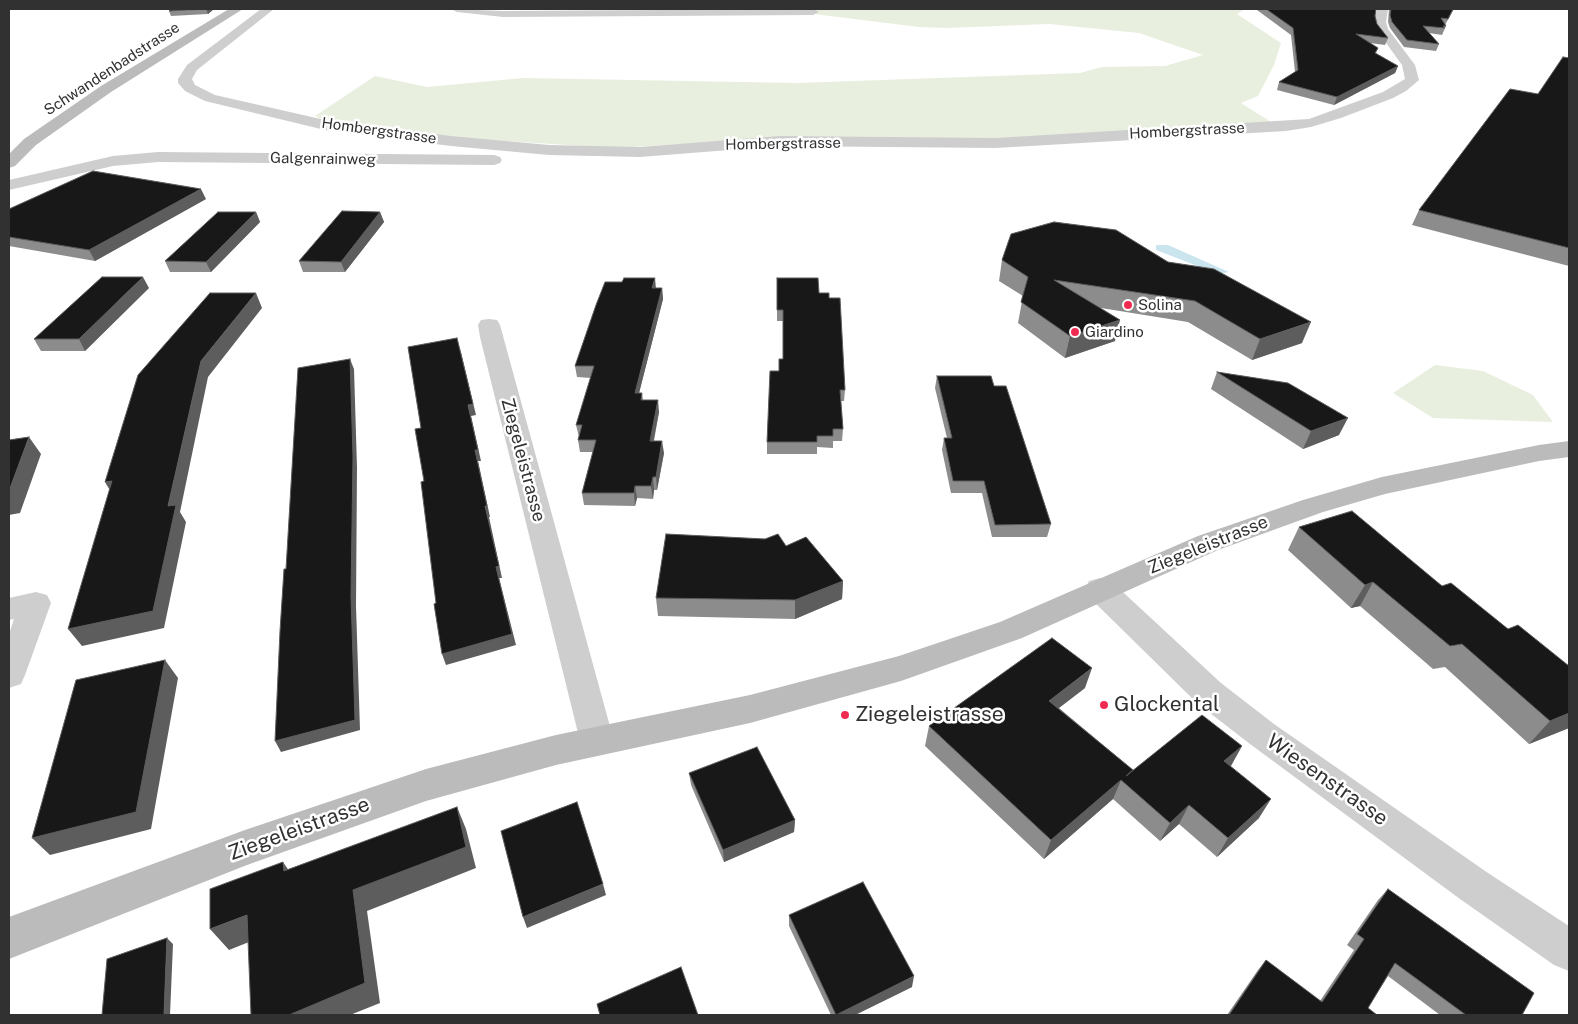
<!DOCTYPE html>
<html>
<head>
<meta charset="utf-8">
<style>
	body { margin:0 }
	#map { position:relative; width:1578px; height:1024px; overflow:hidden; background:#fff; font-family:"Public Sans",sans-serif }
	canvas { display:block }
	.frame { position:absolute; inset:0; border:10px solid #313131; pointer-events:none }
</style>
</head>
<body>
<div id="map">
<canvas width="1578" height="1024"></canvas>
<div class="frame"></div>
</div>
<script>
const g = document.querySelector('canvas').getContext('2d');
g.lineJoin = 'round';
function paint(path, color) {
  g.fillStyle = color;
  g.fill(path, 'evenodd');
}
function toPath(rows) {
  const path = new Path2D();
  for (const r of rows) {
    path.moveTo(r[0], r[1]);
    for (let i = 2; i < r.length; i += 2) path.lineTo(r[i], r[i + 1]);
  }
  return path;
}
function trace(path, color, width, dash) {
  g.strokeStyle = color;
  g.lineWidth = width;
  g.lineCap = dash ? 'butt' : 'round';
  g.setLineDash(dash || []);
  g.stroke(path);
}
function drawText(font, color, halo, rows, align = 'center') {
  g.font = font + ' "Public Sans",sans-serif';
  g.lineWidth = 5;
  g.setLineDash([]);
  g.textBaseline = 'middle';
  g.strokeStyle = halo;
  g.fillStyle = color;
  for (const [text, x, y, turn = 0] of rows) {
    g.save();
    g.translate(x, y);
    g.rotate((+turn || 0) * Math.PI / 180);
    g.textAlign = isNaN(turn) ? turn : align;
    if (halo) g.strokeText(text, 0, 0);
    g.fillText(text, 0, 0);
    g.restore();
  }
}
paint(toPath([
	[774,9,1245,9,1237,14,1281,43,1274,65,1258,96,1241,103,1271,122,994,140,785,138,615,148,457,138,327,122,315,116,375,76,427,87,523,78,797,83,1080,73,1102,67,1165,66,1203,55,1139,33,1049,24,947,28,919,27],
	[1435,365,1483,371,1533,395,1553,422,1433,418,1393,393]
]), '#e9efdf');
paint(toPath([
	[1156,245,1168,245,1229,272,1218,274,1156,250]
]), '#cbe5ef');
paint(toPath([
	[261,9,274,9,197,70,192,79,195,85,215,95,325,120,451,136,549,145,640,147,780,136,996,138,1309,119,1383,92,1405,79,1402,65,1376,29,1374,22,1377,9,1388,9,1386,22,1388,29,1415,65,1419,80,1406,91,1393,98,1341,118,1311,127,1286,131,996,148,780,146,640,157,549,155,451,146,325,130,205,101,185,91,178,83,178,79,187,65,261,9],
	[451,9,503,11,814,9,819,12,813,15,503,17,457,12,451,9],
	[158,152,494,155,500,157,502,160,500,163,494,165,158,162,113,166,9,190,9,180,113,156,158,152],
	[489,319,497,320,500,325,614,741,609,751,597,756,585,751,580,741,480,337,478,325,481,320,489,319],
	[1100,578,1111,581,1221,683,1274,724,1488,873,1569,926,1569,971,1554,965,1460,899,1250,744,1197,703,1089,597,1085,589,1089,581,1100,578],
	[36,592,47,595,51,603,25,675,21,684,9,688,9,634,14,619,9,620,9,598,36,592]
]), '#cecece');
paint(toPath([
	[229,9,243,9,111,92,36,145,15,166,9,168,9,154,24,139,101,86,229,9],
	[1569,441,1569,457,1539,461,1385,494,1323,512,1218,550,1022,638,901,681,750,723,556,765,426,801,247,865,9,959,9,917,245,830,426,769,556,735,750,695,899,656,1000,622,1198,536,1303,500,1382,477,1539,445,1569,441]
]), '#bbb');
paint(toPath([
	[214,9,208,14,171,16,169,11],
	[1258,9,1376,9,1375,16,1377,24,1388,38,1385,45,1370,43,1378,48,1376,53,1398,66,1395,73,1334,105,1277,90,1279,82,1295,72,1291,35,1257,10],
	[1389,9,1454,9,1445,25,1446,26,1442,35,1429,33,1439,44,1436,51,1404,47,1390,28,1388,22],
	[1569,58,1569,266,1412,225,1419,210,1538,94],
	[206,199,95,261,9,246,9,209],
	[256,212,260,222,211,272,170,272,165,261],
	[380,212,384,222,345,272,303,272,299,261],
	[1002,260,1168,262,1302,343,1252,360,1188,322,1101,308,1115,341,1065,358,1018,323,1023,296,999,281],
	[777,278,819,293,829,298,845,390,844,401,841,401,843,429,842,441,833,441,833,448,817,447,817,454,767,454,767,442,779,371,783,359,783,321,777,321],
	[149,288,85,351,41,351,34,339],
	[656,288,662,288,663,299,639,393,642,393,643,400,659,412,654,441,664,453,657,490,654,490,653,499,637,498,635,506,584,505,582,493,593,452,580,452,578,440,579,437,576,425,591,378,577,377,575,366],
	[1217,372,1339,435,1303,449,1211,389],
	[937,376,994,386,1051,524,1047,537,992,537,982,493,951,493,942,450,944,438,947,438,935,388],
	[1299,527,1442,586,1508,629,1569,666,1569,728,1529,744,1445,667,1433,669,1360,606,1351,608,1288,550],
	[786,546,843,581,842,599,795,619,658,616,656,598],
	[1085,688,1059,708,1133,770,1242,746,1230,766,1259,818,1217,857,1179,824,1160,841,1113,799,1044,859,925,746,929,726],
	[689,773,795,820,794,832,724,862,691,785],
	[1388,889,1522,1015,1440,1015,1388,976,1368,1008,1377,1015,1227,1015,1258,970,1266,960,1320,1001,1354,950,1347,945,1378,900],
	[789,915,912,987,855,1015,831,1015,789,926]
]), '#8c8c8c');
paint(toPath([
	[206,9,214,9,208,14],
	[1398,66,1395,73,1334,105,1337,97],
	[201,189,206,199,95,261,89,250],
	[256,212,260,222,211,272,206,262],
	[380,212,384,222,345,272,341,262],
	[143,277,149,288,85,351,79,339],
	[655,278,656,289,652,288],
	[662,288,663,299,636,405,635,393],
	[256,293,262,308,208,377,180,512,186,522,164,628,82,646,68,629,168,506,201,361],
	[1120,320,1115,341,1065,358,1070,336],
	[1311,322,1302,343,1252,360,1260,339],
	[460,348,476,415,471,416,481,461,478,461,490,517,489,517,502,578,499,578,516,645,446,665,442,654,496,567,475,450],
	[350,359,354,369,357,467,356,606,360,730,281,752,275,741,351,596],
	[658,400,659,412,651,453,650,441],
	[1348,418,1339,435,1303,449,1311,431],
	[29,437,41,454,20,513,9,515,9,491],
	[662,441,664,453,657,490,656,477],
	[653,477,654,490,653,499,651,486],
	[112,481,115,499,105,482],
	[635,486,637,498,635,506,634,493],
	[843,581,842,599,795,619,795,600],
	[1373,582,1360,606,1351,608,1365,585],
	[165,660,178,678,151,829,50,855,32,838],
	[1092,668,1085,688,1043,720,1049,701],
	[1569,713,1569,728,1529,744,1550,721],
	[1242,746,1231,766,1213,781,1224,761],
	[1121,780,1113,799,1044,859,1051,840],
	[1271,799,1259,818,1217,857,1228,838],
	[1189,805,1179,824,1160,841,1170,823],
	[457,807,466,829,476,868,367,911,380,1003,350,1015,289,1015,353,890],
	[795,820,794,832,724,862,723,850],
	[283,862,298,884,284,871],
	[603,884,606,895,527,928,523,917],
	[247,915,264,936,229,950,210,929],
	[167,938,173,944,170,1015,164,1015],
	[914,976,912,987,855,1015,836,1015]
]), '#5d5d5d');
const building = toPath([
	[171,9,206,9,169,11,171,9],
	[1266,9,1376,9,1375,16,1377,24,1388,38,1356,34,1378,48,1375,53,1398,66,1337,97,1279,82,1298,70,1293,28,1266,9],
	[1391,9,1453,9,1448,19,1441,18,1446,26,1443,26,1445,28,1423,26,1439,44,1407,40,1392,22,1390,15,1391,9],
	[1563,57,1569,58,1569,248,1419,210,1510,89,1538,94,1563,57],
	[93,171,201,189,89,250,9,237,9,209,93,171],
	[342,211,380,212,341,262,299,261,342,211],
	[218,212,256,212,206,262,165,261,218,212],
	[1054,222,1116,230,1168,262,1214,269,1311,322,1260,339,1195,301,1054,280,1120,320,1070,336,1021,302,1028,277,1002,260,1011,234,1054,222],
	[102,277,143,277,79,339,34,339,102,277],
	[624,278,655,278,652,288,662,288,635,393,642,393,641,400,658,400,650,441,662,441,656,477,653,477,651,486,635,486,634,493,582,493,596,440,578,440,582,425,576,425,594,366,575,366,596,305,605,282,622,282,624,278],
	[777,278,818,278,819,293,829,293,829,298,840,298,845,390,840,390,843,429,833,429,833,436,817,436,817,442,767,442,770,371,779,371,779,359,783,359,783,310,777,310,777,278],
	[210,293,256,293,201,361,168,506,176,505,153,611,68,629,112,481,105,482,138,375,210,293],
	[457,338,473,404,468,405,478,450,475,450,487,506,485,506,499,566,496,567,512,634,442,654,434,604,436,603,421,482,424,481,415,429,421,428,408,347,457,338],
	[350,359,353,456,351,596,355,720,275,741,280,631,284,569,286,569,298,368,350,359],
	[1217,372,1288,383,1348,418,1311,431,1217,372],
	[937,376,991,376,994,386,1006,386,1051,524,995,525,984,481,953,481,944,438,952,438,937,376],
	[29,437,9,491,9,440,29,437],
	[1352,511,1442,586,1451,583,1508,629,1518,625,1569,666,1569,713,1550,721,1462,644,1450,646,1373,582,1365,585,1299,527,1352,511],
	[666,534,765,539,778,534,786,546,806,537,843,581,795,600,656,598,666,534],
	[1052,638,1092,668,1049,701,1133,770,1126,776,1202,715,1242,746,1224,761,1271,799,1228,838,1189,805,1170,823,1121,780,1051,840,929,726,1052,638],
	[165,660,136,812,32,838,76,680,165,660],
	[757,747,795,820,723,850,689,773,757,747],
	[577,802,603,884,523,917,501,831,577,802],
	[457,807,466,847,353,890,365,983,289,1015,251,1015,247,915,210,929,210,889,283,862,284,871,457,807],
	[863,882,914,976,836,1015,789,915,863,882],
	[1388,889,1534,993,1522,1015,1466,1015,1395,963,1368,1008,1377,1015,1229,1015,1266,960,1322,1002,1364,939,1357,934,1388,889],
	[167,938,164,1015,102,1015,107,959,167,938],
	[681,967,698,1015,600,1015,597,1004,681,967]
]);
paint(building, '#181818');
trace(building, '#5d5d5d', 1);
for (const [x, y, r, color] of [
	[1128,305,5,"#f02b52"],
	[1075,332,5,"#f02b52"],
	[1104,705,5,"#f02b52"],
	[845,715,5,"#f02b52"]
]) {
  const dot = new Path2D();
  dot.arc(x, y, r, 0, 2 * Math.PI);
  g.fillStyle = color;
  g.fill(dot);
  trace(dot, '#fff', 2);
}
drawText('15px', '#313131', '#fff', [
	["Schwandenbadstrasse",112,69,-33],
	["Hombergstrasse",379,131,8],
	["Hombergstrasse",1187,131,-3],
	["Hombergstrasse",783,144,-1],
	["Galgenrainweg",323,159,1]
]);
drawText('15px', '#313131', '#fff', [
	["Solina",1138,305],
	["Giardino",1085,332]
], 'left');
drawText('18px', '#313131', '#fff', [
	["Ziegeleistrasse",523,460,75],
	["Ziegeleistrasse",1208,545,-22]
]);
drawText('21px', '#313131', '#fff', [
	["Glockental",1114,705],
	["Ziegeleistrasse",855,715]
], 'left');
drawText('21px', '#313131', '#fff', [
	["Wiesenstrasse",1327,780,35],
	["Ziegeleistrasse",299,829,-20]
]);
</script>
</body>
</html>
